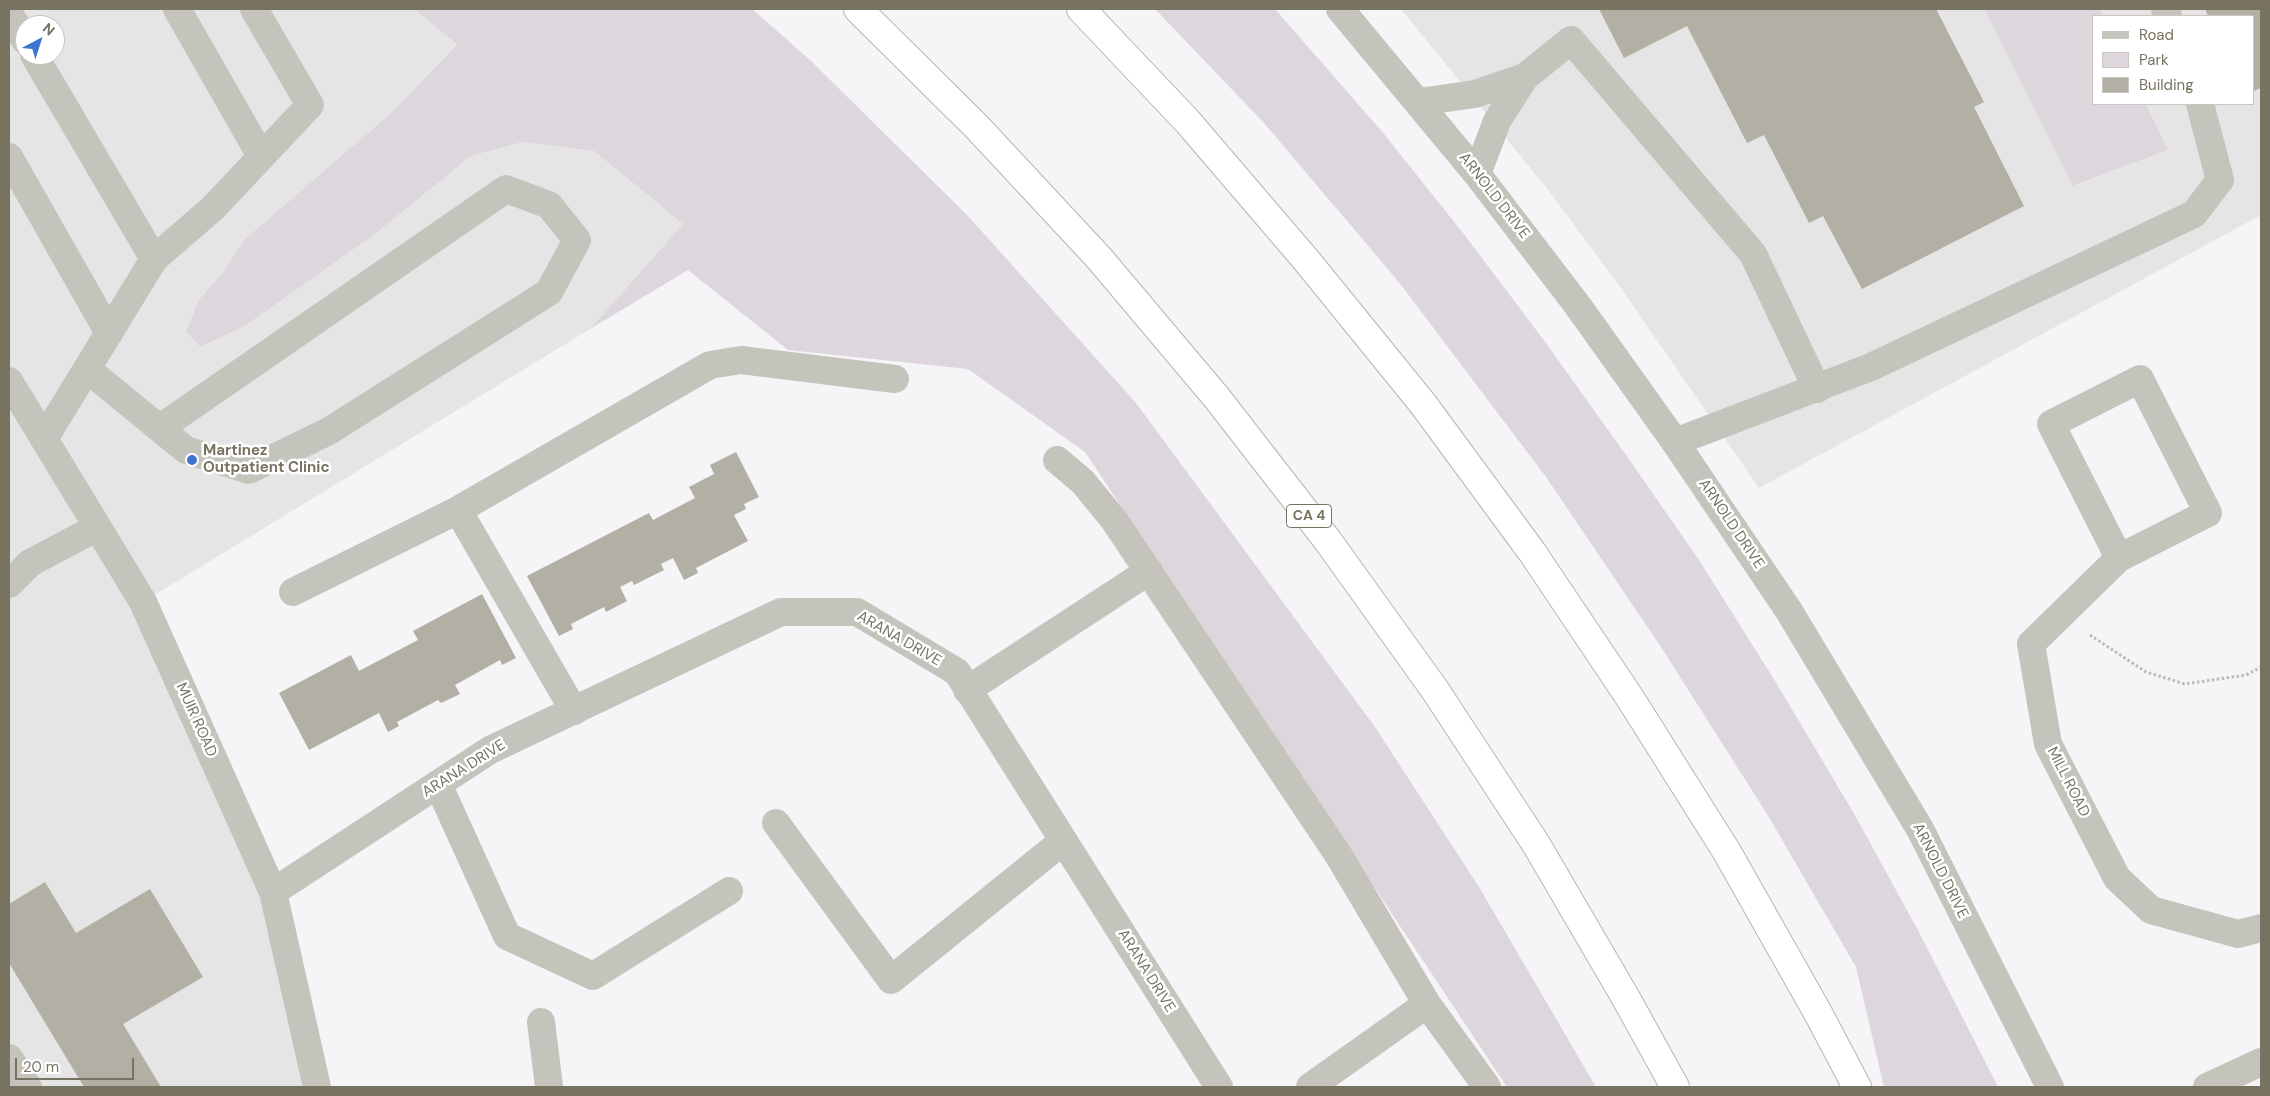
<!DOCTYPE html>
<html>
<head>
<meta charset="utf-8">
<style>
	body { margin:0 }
	#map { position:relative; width:2270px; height:1096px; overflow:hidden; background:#f5f4f7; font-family:"DM Sans",sans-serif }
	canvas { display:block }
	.frame { position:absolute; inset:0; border:10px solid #777360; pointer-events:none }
	.legend { position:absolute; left:2092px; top:15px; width:162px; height:90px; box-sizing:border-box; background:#fff; border:1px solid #c9c7bf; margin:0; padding:6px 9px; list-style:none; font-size:15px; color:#777360 }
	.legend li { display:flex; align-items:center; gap:10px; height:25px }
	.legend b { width:25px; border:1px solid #c9c7bf }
	.north { position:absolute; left:15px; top:15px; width:50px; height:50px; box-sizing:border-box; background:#fff; border:1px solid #c9c7bf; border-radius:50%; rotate:40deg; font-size:14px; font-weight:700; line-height:20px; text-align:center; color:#777360 }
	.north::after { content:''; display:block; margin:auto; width:18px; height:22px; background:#3b75d0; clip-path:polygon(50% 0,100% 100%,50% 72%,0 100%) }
	.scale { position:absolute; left:15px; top:1058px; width:119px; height:22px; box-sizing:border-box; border:2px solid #777360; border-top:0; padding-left:6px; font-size:15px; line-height:18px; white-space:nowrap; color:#777360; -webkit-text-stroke:4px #fff; paint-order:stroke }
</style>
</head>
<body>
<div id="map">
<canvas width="2270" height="1096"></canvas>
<div class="frame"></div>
<ul class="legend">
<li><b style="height:6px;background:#c4c3bc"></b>Road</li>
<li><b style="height:14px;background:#ddd6dd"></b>Park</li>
<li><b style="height:14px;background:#b2afa5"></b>Building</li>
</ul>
<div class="north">N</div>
<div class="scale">20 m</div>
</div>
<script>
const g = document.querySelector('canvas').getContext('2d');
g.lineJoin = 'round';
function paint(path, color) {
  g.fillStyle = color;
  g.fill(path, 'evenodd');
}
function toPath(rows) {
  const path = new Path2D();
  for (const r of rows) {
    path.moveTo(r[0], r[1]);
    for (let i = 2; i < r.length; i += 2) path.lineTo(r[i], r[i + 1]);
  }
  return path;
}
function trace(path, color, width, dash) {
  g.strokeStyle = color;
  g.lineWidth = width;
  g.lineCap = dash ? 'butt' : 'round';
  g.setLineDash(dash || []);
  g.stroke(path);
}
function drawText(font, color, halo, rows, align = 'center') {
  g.font = font + ' "DM Sans",sans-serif';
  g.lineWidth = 5;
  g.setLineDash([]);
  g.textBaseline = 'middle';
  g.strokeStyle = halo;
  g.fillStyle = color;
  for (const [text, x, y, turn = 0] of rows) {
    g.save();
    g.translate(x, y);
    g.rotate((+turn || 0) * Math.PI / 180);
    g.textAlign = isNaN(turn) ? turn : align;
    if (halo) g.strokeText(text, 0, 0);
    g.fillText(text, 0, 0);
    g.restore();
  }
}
paint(toPath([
	[9,9,414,9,457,43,391,113,245,239,223,272,198,301,186,332,200,347,245,326,375,234,471,156,523,142,594,151,683,224,590,329,143,602,273,892,317,1087,9,1087],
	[25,25,55,25,55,55,25,55],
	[1401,9,1984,9,2074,186,2168,150,2146,104,2254,104,2254,16,2103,16,2100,9,2261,9,2261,215,1759,488,1618,284,1549,191]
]), '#e5e5e5');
paint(toPath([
	[414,9,752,9,810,60,968,216,1136,403,1375,727,1479,887,1596,1087,1507,1087,1085,452,968,369,788,350,688,270,590,329,683,224,594,151,523,142,471,156,375,234,245,326,200,347,186,332,198,301,223,272,245,239,391,113,457,44],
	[1155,9,1275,9,1384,134,1463,233,1543,339,1626,455,1699,560,1775,681,1856,817,1921,936,1998,1087,1884,1087,1856,967,1767,814,1661,647,1546,477,1398,281,1264,123],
	[1984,9,2100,9,2103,16,2094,16,2094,104,2146,104,2168,150,2073,186]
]), '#ddd6dd');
paint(toPath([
	[1599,9,1936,9,1984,102,1974,107,2024,206,1862,289,1823,216,1809,223,1764,135,1747,143,1687,26,1624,58],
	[2205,9,2261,9,2261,88,2254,91,2254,16,2208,16],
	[736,452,759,497,744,504,746,509,734,515,748,541,696,568,698,573,684,580,673,558,661,564,664,570,634,585,632,581,620,587,627,601,606,612,604,607,571,624,573,629,559,636,527,576,649,513,653,520,695,498,689,487,714,474,710,465],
	[482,594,516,658,502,665,500,660,455,685,460,694,441,703,438,700,397,722,399,726,388,732,379,713,309,750,279,693,351,655,359,671,418,640,413,631],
	[45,882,76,933,150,889,203,977,123,1024,161,1087,84,1087,9,963,9,904]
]), '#b2afa5');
const highway = toPath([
	[858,9,977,127,1099,258,1217,398,1328,541,1435,690,1536,844,1627,1000,1675,1087],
	[1081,9,1188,122,1307,261,1423,404,1532,552,1630,698,1727,852,1818,1013,1857,1087]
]);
trace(highway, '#b7b6b0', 30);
trace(toPath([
	[2090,635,2146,672,2185,684,2246,675,2261,667]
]), '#bcbcb7', 3, [2.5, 2.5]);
trace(toPath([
	[177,9,261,156],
	[1340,9,1477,174,1578,306,1675,442,1789,611,1920,829,2050,1087],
	[2165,9,2168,16],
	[9,13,25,40],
	[34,55,154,259],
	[1525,77,1571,40,1753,254,1817,389],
	[1419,102,1475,94,1525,77,1497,121,1477,174],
	[9,157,109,333],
	[87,369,186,450,249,470,329,431,549,292,577,240,549,205,506,189,160,428],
	[9,381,143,602,273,892,317,1087],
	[44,439,154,259,213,208,310,105,254,9],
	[1675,442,1871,367,2194,214,2220,180,2200,104],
	[1057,460,1083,482,1114,520,1339,856,1427,1004,1487,1087],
	[458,510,574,711],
	[2119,558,2051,424,2140,379,2208,513,2119,558,2031,644,2048,744,2117,878,2151,910,2238,934,2261,928],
	[9,584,30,563,96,528],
	[293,592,458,510,710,365,741,360,895,379],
	[967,690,1149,571],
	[438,784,507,936,593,976,729,891],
	[776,823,891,980,1063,841],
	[273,892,490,750,781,612,857,612,957,672,1219,1087],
	[541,1022,549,1087],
	[9,1058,28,1087],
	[1310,1087,1427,1004],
	[2207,1087,2261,1062]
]), '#c4c3bc', 28);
trace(highway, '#fff', 28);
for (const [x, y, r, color] of [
	[192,460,6,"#3b75d0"]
]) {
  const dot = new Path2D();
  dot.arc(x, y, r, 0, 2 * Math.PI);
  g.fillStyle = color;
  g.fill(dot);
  trace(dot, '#fff', 2);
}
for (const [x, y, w] of [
	[1309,516,45]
]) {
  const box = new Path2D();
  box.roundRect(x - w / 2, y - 11.5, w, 23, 4);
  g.fillStyle = '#fff';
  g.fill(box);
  trace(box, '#777360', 1);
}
drawText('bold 14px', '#777360', null, [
	["CA 4",1309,516]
]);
drawText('15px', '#777360', '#fff', [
	["ARNOLD DRIVE",1494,196,52],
	["ARNOLD DRIVE",1731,524,56],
	["ARANA DRIVE",899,639,30],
	["MUIR ROAD",196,720,66],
	["ARANA DRIVE",464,769,-32],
	["MILL ROAD",2068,782,63],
	["ARNOLD DRIVE",1940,871,63],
	["ARANA DRIVE",1146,971,58]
]);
drawText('bold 15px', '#777360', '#fff', [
	["Martinez",203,451],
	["Outpatient Clinic",203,468]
], 'left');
</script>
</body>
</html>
